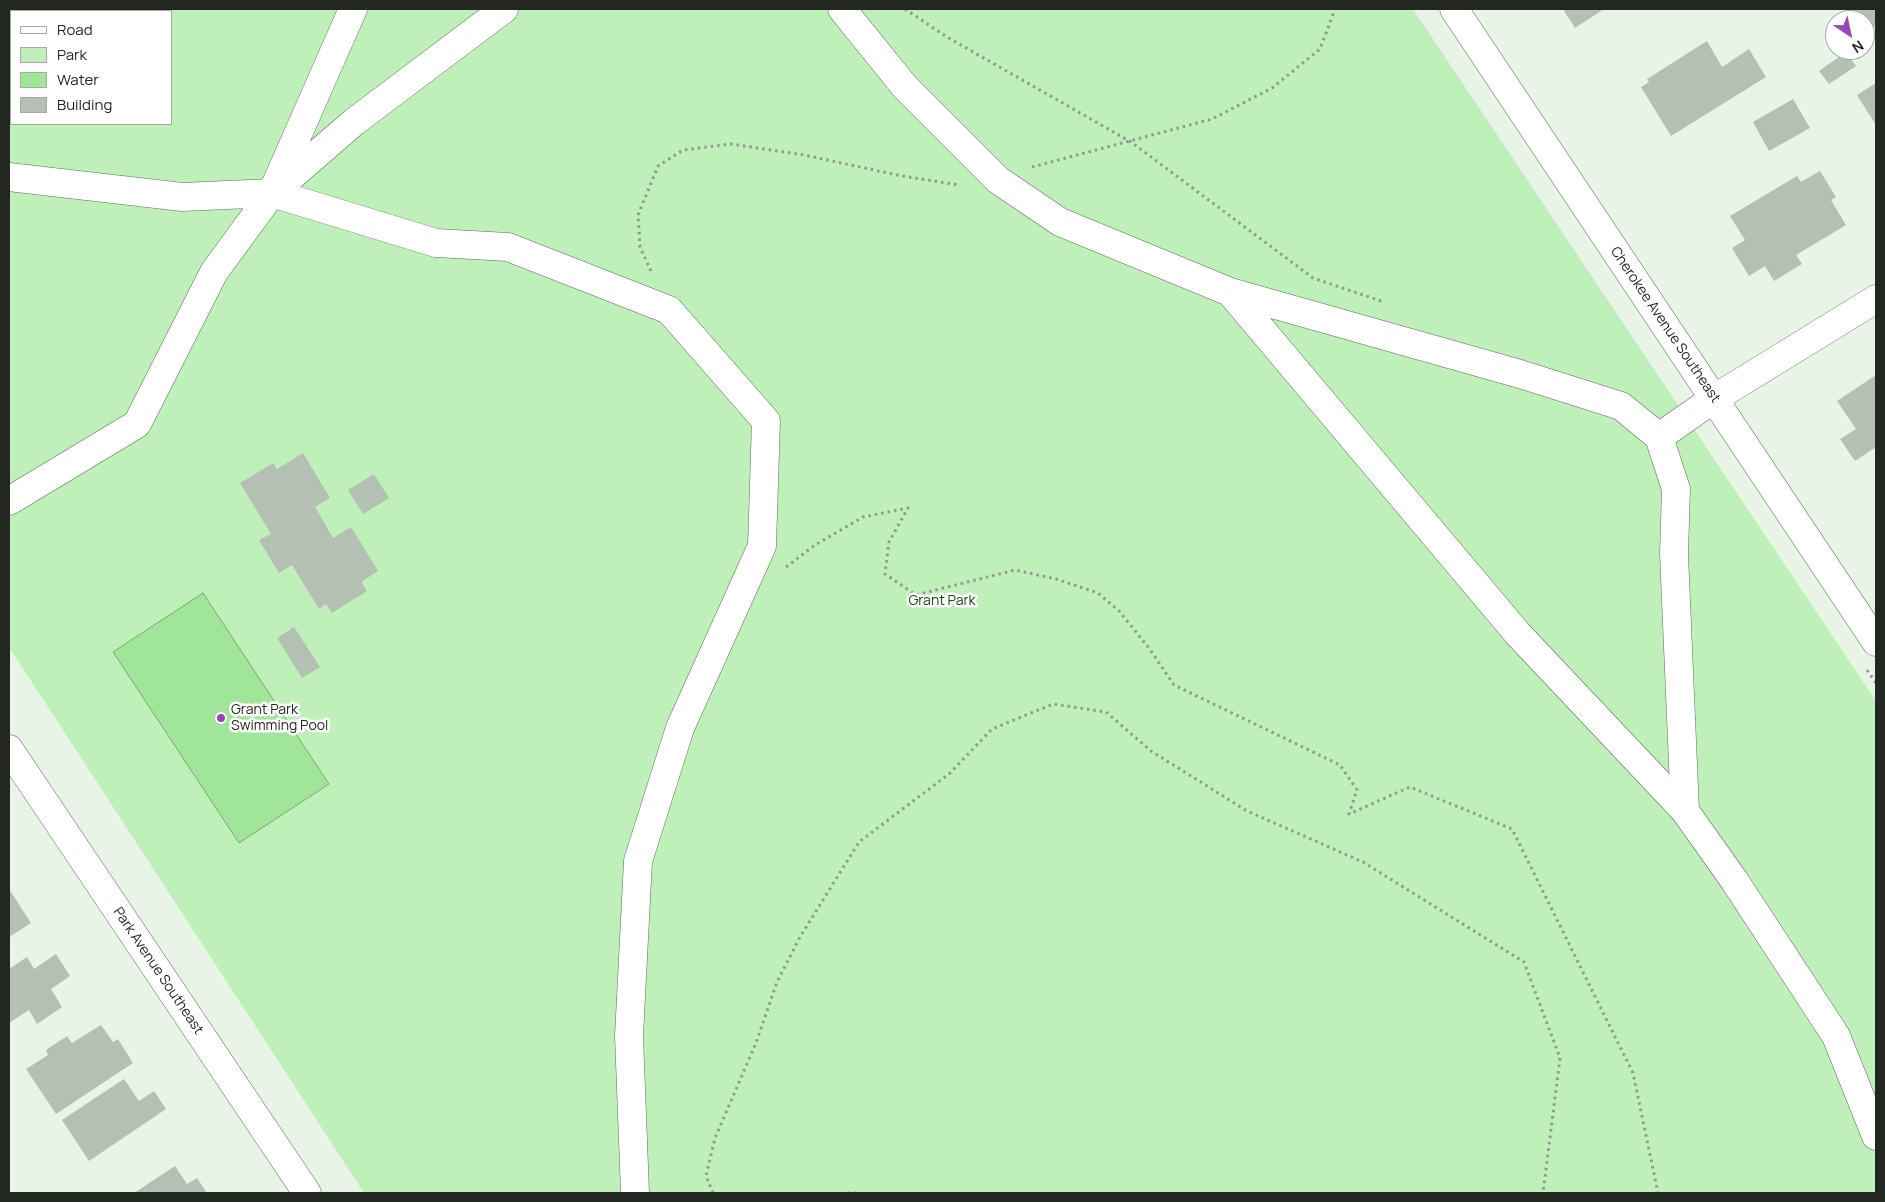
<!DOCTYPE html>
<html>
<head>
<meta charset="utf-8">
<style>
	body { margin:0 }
	#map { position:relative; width:1885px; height:1202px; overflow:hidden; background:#e8f4e6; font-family:Manrope,sans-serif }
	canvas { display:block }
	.frame { position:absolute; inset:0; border:10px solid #232722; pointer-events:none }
	.legend { position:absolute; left:10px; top:10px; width:162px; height:115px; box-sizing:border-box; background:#fff; border:1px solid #a7a9a7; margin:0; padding:6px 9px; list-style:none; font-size:15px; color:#232722 }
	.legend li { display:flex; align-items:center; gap:10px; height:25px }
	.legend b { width:25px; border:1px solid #a7a9a7 }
	.north { position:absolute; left:1825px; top:10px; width:50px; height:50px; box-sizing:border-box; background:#fff; border:1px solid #a7a9a7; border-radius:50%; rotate:146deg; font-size:14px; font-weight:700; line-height:20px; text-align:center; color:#232722 }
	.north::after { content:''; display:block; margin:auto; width:18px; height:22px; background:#9a47b5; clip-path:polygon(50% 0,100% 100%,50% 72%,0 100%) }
</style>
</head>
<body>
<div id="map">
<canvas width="1885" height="1202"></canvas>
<div class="frame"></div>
<ul class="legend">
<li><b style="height:6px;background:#fff"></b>Road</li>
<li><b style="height:14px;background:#bff0b9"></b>Park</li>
<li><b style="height:14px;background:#a0e598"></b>Water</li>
<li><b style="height:14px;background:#b5c0b4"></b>Building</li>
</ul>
<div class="north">N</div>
</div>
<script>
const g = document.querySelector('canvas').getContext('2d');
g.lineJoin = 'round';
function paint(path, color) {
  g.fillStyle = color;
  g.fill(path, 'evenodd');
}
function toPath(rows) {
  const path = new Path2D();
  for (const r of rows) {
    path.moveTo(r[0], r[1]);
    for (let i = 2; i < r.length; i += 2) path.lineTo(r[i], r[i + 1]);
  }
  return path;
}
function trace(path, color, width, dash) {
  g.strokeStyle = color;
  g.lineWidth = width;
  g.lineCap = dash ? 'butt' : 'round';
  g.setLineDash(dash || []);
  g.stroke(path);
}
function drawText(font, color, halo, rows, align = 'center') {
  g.font = font + ' Manrope,sans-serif';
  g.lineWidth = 5;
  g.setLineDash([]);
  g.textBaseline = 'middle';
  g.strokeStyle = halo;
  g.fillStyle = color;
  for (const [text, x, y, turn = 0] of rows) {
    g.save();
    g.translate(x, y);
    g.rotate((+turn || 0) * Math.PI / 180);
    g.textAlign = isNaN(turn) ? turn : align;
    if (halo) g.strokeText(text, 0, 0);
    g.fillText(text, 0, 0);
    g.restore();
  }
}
paint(toPath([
	[9,9,1413,9,1876,701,1876,1193,364,1193,9,647],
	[11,11,171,11,171,124,11,124]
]), '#bff0b9');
const water = toPath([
	[203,593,329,784,239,843,113,652,203,593]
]);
paint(water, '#a0e598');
trace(water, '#7aac75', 1);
paint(toPath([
	[1563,9,1604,9,1575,28],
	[1846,9,1876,9,1876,25,1865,33,1865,20,1854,20],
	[1707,41,1722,67,1749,49,1766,77,1671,136,1641,87,1649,82,1647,79],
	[1846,52,1856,66,1829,84,1819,71],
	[1876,83,1876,125,1857,95],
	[1793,99,1810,128,1769,151,1753,122],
	[1820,171,1836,197,1831,200,1846,225,1796,255,1802,264,1774,281,1765,266,1749,276,1732,248,1745,240,1730,216,1797,176,1801,182],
	[1876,375,1876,447,1855,461,1840,439,1856,429,1837,401],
	[303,453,330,498,315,507,333,538,351,527,378,571,361,582,367,591,332,613,326,604,319,609,292,565,279,573,259,540,271,534,240,483,273,463,277,469],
	[374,474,389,498,363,514,348,490],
	[294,627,320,667,302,678,277,638],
	[9,889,31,923,9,937],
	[56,954,70,976,51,989,62,1007,37,1024,29,1010,9,1023,9,969,27,957,34,969],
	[101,1025,113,1042,118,1039,133,1063,56,1114,26,1069,48,1055,46,1050,67,1036,72,1043],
	[124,1079,139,1101,154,1091,166,1109,89,1161,62,1120],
	[175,1166,187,1184,197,1178,207,1193,134,1193]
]), '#b5c0b4');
const street = toPath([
	[842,9,905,87,998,180,1060,222,1230,292,1520,374,1621,406,1659,437,1676,489,1674,554,1685,811],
	[9,177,182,197,272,193,354,122,504,9],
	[272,193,436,243,508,247,669,310,766,421,762,546,680,728,638,861,629,1036,635,1193],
	[1230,292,1518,634,1685,811,1734,880,1836,1036,1876,1136],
	[1659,437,1715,398,1876,299],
	[9,501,137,424,214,272,272,193,353,9],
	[9,749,307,1193]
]);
const secondary = toPath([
	[1454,9,1876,642]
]);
trace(street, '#5f695e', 29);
trace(secondary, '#5f695e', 29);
trace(toPath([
	[905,9,947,37,1131,142,1313,278,1384,302],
	[1032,167,1212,119,1272,88,1320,49,1335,9],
	[651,271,640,247,638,215,658,166,683,150,731,144,804,155,902,176,959,185],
	[786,567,815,545,863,517,908,508,889,542,885,574,916,595,1015,570,1056,579,1098,593,1119,611,1149,648,1174,685,1340,765,1357,790,1349,814,1410,787,1512,829,1633,1073,1658,1193],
	[1867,670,1876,683],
	[713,1193,706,1176,715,1138,756,1043,777,982,800,937,859,842,949,774,992,729,1053,704,1106,712,1151,751,1247,811,1363,862,1524,962,1560,1058,1543,1193],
	[848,1193,858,1193]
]), '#90998f', 3, [2.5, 4]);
trace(street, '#fff', 28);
trace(secondary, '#fff', 28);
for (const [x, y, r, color] of [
	[221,718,5,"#9a47b5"]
]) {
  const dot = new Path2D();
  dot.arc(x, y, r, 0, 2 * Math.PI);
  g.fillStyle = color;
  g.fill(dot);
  trace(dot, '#fff', 2);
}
drawText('14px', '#232722', '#fff', [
	["Cherokee Avenue Southeast",1665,325,56],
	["Park Avenue Southeast",158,971,56]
]);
drawText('14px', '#184513', '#fff', [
	["Grant Park",942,601]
]);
drawText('14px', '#232722', '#fff', [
	["Grant Park",231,710],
	["Swimming Pool",231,726]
], 'left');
</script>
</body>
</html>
